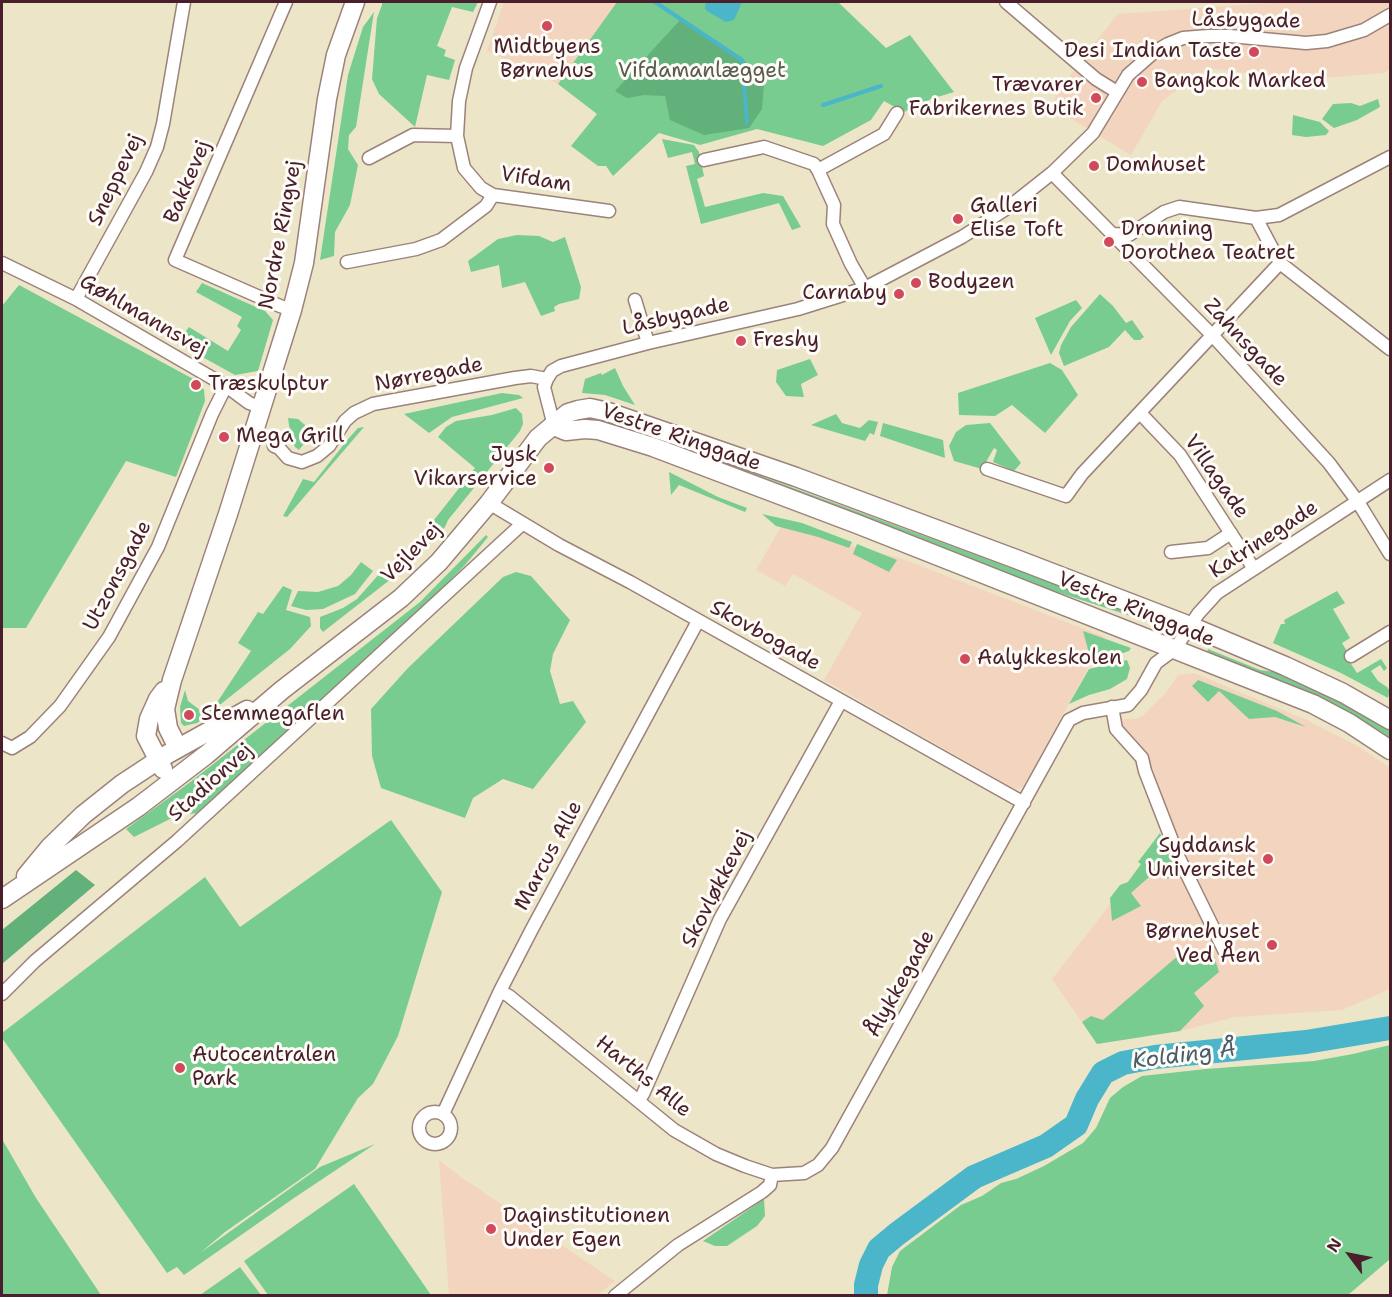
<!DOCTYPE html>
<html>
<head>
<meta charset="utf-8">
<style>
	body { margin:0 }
	#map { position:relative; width:1392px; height:1297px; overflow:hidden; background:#ede5c8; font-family:"Shantell Sans",sans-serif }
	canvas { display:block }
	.frame { position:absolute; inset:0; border:3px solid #4a1f2b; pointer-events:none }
	.north { position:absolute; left:1320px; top:1225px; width:60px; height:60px; -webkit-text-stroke:4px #fdfcf7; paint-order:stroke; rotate:302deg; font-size:16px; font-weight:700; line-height:24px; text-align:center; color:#4a1f2b }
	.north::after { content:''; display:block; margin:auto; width:21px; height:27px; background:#4a1f2b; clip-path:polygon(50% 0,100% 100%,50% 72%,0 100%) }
</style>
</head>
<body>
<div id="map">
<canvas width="1392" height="1297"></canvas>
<div class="frame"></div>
<div class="north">N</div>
</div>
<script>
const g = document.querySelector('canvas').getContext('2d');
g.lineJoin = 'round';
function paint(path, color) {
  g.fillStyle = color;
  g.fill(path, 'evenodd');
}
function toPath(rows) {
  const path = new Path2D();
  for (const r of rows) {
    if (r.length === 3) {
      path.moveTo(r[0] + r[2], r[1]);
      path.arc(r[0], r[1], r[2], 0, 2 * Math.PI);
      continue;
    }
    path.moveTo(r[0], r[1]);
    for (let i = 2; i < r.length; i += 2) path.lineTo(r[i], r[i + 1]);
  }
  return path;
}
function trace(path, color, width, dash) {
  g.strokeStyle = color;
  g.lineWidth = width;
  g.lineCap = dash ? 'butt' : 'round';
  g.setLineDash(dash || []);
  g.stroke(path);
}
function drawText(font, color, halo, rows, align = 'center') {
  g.font = font + ' "Shantell Sans",sans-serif';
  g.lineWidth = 6;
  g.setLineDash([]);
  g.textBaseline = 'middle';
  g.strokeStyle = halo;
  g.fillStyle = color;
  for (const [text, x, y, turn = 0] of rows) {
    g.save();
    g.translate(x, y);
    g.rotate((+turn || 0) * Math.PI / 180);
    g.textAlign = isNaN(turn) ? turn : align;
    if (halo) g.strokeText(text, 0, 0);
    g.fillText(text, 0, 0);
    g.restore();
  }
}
paint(toPath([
	[504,2,617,2,558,84,487,51],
	[1283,2,1390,2,1390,69,1384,73,1298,80,1208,68,1162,101,1131,155,1050,106,1079,62,1118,14],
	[781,527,900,558,1105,637,1024,786,1018,789,1013,788,824,680,862,613,793,574,785,586,756,570],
	[1194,673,1307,720,1359,747,1390,768,1390,989,1342,1010,1235,1017,1180,1031,1097,1044,1052,979,1173,824,1146,753,1126,733,1120,719,1135,719,1142,716,1166,693,1178,675],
	[439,1160,461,1177,615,1281,597,1295,449,1295]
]), '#f3d4bf');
paint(toPath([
	[382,2,478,2,473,12,452,7,437,46,446,50,444,56,455,60,449,80,427,75,415,127,379,94,372,79,377,18,382,5],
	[617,2,838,2,886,48,910,35,954,92,931,99,904,112,884,101,871,120,823,146,757,129,700,145,659,133,613,176,606,166,598,166,571,146,597,114,558,84],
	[374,12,356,127,349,135,348,149,358,165,350,205,335,232,334,256,320,260,348,75,363,27],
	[1378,99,1380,107,1357,120,1334,128,1322,119,1333,104,1351,103,1360,106],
	[1293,115,1320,122,1329,131,1326,135,1306,137,1292,135],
	[662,139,694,145,699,152,704,176,697,179,705,207,763,193,783,196,801,227,792,230,779,203,701,224,686,166,695,164,692,152,668,158],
	[517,235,539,236,553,242,565,237,581,287,579,299,559,304,554,307,555,311,541,316,525,282,502,288,499,265,471,272,468,261,498,239],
	[202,283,265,311,273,320,258,371,235,375,177,343,189,327,228,351,241,330,237,326,242,317,196,292],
	[19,285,197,381,204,390,205,401,176,477,126,461,26,628,2,628,2,306],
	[1100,294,1113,306,1126,323,1132,320,1144,337,1140,340,1134,340,1125,330,1109,347,1064,366,1059,353,1061,345,1071,327],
	[1076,300,1082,308,1070,321,1051,355,1035,318],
	[810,359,818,375,801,384,804,397,786,396,776,382,777,370],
	[1050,363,1062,370,1078,395,1045,433,1012,405,995,416,959,415,958,393],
	[615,368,623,386,635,405,605,395,582,393,585,379,601,373,602,375],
	[502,393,519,395,523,398,452,417,429,433,404,414],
	[516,408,522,414,523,424,520,431,448,520,445,527,419,555,391,579,323,632,320,628,320,617,343,608,357,599,380,573,387,578,389,577,475,468,438,437,446,427,456,421,492,415],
	[836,414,842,423,860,428,869,420,878,422,874,435,870,433,865,441,811,425],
	[581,416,608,420,1101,601,1153,620,1152,623,1011,577,580,422],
	[288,418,298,419,305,425,307,440,299,450,295,447,291,438],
	[883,423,943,440,945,458,880,436],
	[990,423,1021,463,1014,471,993,462,997,450,994,448,982,469,954,461,949,446,956,432,966,425],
	[364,427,287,517,283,516,303,479,314,482,349,438,358,428],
	[669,472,718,497,747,508,745,512,679,485,671,495],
	[762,514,802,523,852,542,849,548,818,537,776,526],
	[486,535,488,537,465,565,420,611,197,813,176,816,134,837,126,829,189,783,420,602],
	[857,544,897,560,889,572,853,554],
	[361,562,373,571,355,594,323,609,306,610,291,606,298,591,318,592,338,586,351,575],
	[516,572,531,576,570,620,553,654,550,671,560,704,573,701,586,722,533,789,503,779,473,798,465,818,381,788,372,756,371,709,408,668,503,577],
	[283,586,292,590,286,610,310,617,311,626,290,649,221,704,217,704,222,707,197,723,184,726,181,723,180,707,185,690,188,701,204,713,216,704,251,651,238,643,258,612,263,614],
	[1337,591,1345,603,1333,609,1350,638,1342,643,1348,653,1346,656,1357,673,1381,659,1387,668,1384,671,1380,665,1371,671,1378,681,1387,687,1390,691,1388,698,1341,673,1273,643,1281,624,1285,624,1284,620],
	[1083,631,1131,648,1129,651,1092,664],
	[1208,649,1260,670,1282,673,1339,698,1390,728,1390,740,1300,691,1207,652],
	[1127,660,1130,668,1127,679,1110,689,1089,695,1069,704,1089,669],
	[1198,680,1277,711,1306,727,1275,717,1249,719,1219,691,1208,702,1192,686],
	[391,820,442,892,398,1036,373,1084,358,1098,315,1169,225,1232,200,1253,320,1167,375,1144,294,1198,184,1275,177,1267,167,1273,2,1038,2,1033,205,877,240,927],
	[1160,833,1176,871,1168,879,1158,869,1131,893,1141,906,1112,921,1110,898,1120,885,1128,882,1141,864,1138,862],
	[1186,949,1200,964,1213,953,1219,972,1194,993,1204,1006,1180,1031,1097,1044,1082,1022,1091,1016,1103,1020],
	[1390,1045,1390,1259,1348,1295,887,1295,892,1267,900,1251,961,1205,982,1196,1001,1183,1016,1179,1044,1166,1083,1143,1096,1128,1110,1098,1123,1087,1142,1076,1206,1069,1314,1061,1353,1054],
	[2,1139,36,1198,101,1295,2,1295],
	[354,1184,431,1295,268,1295,244,1261],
	[764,1199,765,1216,757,1226,727,1246,715,1246,703,1241],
	[240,1267,261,1295,200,1295]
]), '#78cc90');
paint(toPath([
	[681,19,741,57,755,71,764,84,762,109,749,128,704,135,670,120,665,96,644,95,627,98,615,91],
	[76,870,95,885,2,964,2,930]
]), '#62b07a');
paint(toPath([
	[706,2,742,2,734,20,726,22,707,11,705,8]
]), '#4bb5c9');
trace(toPath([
	[655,2,742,60,747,123],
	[823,105,881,86]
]), '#4bb5c9', 4);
trace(toPath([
	[866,1296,866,1285,871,1265,879,1249,897,1234,974,1177,1046,1146,1076,1125,1087,1099,1103,1073,1123,1063,1155,1057,1306,1042,1390,1028]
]), '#4bb5c9', 24);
const minor = toPath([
	[286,2,175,260,280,306,292,310],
	[490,2,466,68,459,101,457,136,464,168,481,188,493,195,609,211],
	[1006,2,1096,79,1117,92],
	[369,158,413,135,457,136],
	[704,160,764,147,814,164,818,170],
	[1052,173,1213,336,1329,463,1358,502,1390,554],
	[1256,218,1280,263,1390,349],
	[1113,234,1129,235,1164,212,1179,207,1256,218,1279,215,1390,157],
	[347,262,416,249,441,240,486,206,493,195],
	[2,263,76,299,226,386,249,403,262,408],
	[865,288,851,264,833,224,834,205,818,170,884,134,897,113],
	[76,299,146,172,157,147,163,124,184,2],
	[635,300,648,343],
	[1140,413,1180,455,1254,569],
	[554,426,544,387,547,379,552,371,561,366,648,343,798,309,865,288,962,237,1009,207,1052,173,1093,133,1128,75,1153,53,1168,44,1183,38,1209,36,1230,36,1306,43,1327,41,1364,30,1390,15],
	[274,446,279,448,288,458,302,462,317,456,329,446,345,421,354,413,373,404,515,378,531,376,547,379],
	[987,469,1066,496,1082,474,1280,263],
	[489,503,559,545,630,582,1024,803],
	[1171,552,1208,548,1231,533],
	[1351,656,1390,632],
	[1112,707,1116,729,1142,758,1145,771,1178,856,1225,952],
	[2,743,12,748,30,737,60,706,109,637,158,547,212,414,226,386],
	[500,991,509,996,674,1130,716,1154,745,1166,772,1175,804,1173,818,1165,832,1148,1069,720,1083,713,1128,705,1141,690,1156,663,1175,649,1198,614,1217,593,1390,480],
	[2,994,35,961,177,841,522,524],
	[639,1100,643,1094,720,919,841,701],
	[435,1128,16],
	[443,1114,500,991,532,929,698,621],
	[615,1296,678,1245,762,1192,770,1185,772,1175]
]);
const secondary = toPath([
	[554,426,566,431,585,429,598,430,653,447,857,524,1313,704,1349,723,1390,750],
	[178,748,168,728,165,709,172,680,228,514,292,310,304,263,327,99,336,55,355,2],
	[163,769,146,736,149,719,158,699,164,691],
	[26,876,50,847,83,815,122,784,166,755,247,710],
	[2,899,138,807,206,755,282,690,401,598,439,562,489,503,538,438,568,413,578,410,590,408,608,412,796,477,1016,559,1190,626,1285,666,1343,693,1390,720]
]);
trace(minor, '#9c827a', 15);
trace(secondary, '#9c827a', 21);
trace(minor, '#fff', 12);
trace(secondary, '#fff', 18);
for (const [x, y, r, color] of [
	[547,26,6,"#d1495b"],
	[1254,52,6,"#d1495b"],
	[1142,82,6,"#d1495b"],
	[1096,98,6,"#d1495b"],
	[1094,166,6,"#d1495b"],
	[958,219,6,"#d1495b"],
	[1109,242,6,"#d1495b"],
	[916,283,6,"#d1495b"],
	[899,294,6,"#d1495b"],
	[741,341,6,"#d1495b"],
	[196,385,6,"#d1495b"],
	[224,437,6,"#d1495b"],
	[549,468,6,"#d1495b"],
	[965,659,6,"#d1495b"],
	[189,715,6,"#d1495b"],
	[1268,859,6,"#d1495b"],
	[1272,945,6,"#d1495b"],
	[180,1068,6,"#d1495b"],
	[491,1229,6,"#d1495b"]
]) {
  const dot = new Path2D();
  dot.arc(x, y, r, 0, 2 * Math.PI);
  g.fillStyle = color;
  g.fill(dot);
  trace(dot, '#fdfcf7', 2);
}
drawText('21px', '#4a1f2b', '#fdfcf7', [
	["Låsbygade",1246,21,1],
	["Sneppevej",116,180,-64],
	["Vifdam",536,180,9],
	["Bakkevej",188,182,-67],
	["Nordre Ringvej",281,235,-79],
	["Gøhlmannsvej",143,316,30],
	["Låsbygade",676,317,-13],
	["Zahnsgade",1245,343,47],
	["Nørregade",429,375,-11],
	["Vestre Ringgade",681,438,19],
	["Villagade",1216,477,55],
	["Katrinegade",1264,540,-33],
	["Vejlevej",412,553,-45],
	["Utzonsgade",118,576,-62],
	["Vestre Ringgade",1136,610,22],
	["Skovbogade",765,636,29],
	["Stadionvej",211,783,-42],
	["Marcus Alle",549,856,-62],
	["Skovløkkevej",717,889,-63],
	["Ålykkegade",901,984,-61],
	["Harths Alle",643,1077,39]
]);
drawText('21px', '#4a1f2b', '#fdfcf7', [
	["Midtbyens",547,48,"center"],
	["Børnehus",547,72,"center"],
	["Desi Indian Taste",1242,52,"right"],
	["Bangkok Marked",1154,82],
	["Trævarer",1084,86,"right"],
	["Fabrikernes Butik",1084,110,"right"],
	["Domhuset",1106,166],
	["Galleri",970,207],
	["Elise Toft",970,231],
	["Dronning",1121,230],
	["Dorothea Teatret",1121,254],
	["Bodyzen",928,283],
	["Carnaby",887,294,"right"],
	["Freshy",753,341],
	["Træskulptur",208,385],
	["Mega Grill",236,437],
	["Jysk",537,456,"right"],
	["Vikarservice",537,480,"right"],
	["Aalykkeskolen",977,659],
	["Stemmegaflen",201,715],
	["Syddansk",1256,847,"right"],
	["Universitet",1256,871,"right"],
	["Børnehuset",1260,933,"right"],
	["Ved Åen",1260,957,"right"],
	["Autocentralen",192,1056],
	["Park",192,1080],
	["Daginstitutionen",503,1217],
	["Under Egen",503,1241]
], 'left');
drawText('21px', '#5a5c4e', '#fdfcf7', [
	["Vifdamanlægget",702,72]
]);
drawText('italic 22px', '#4a5b6a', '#fdfcf7', [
	["Kolding Å",1184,1056,-7]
]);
</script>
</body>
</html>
